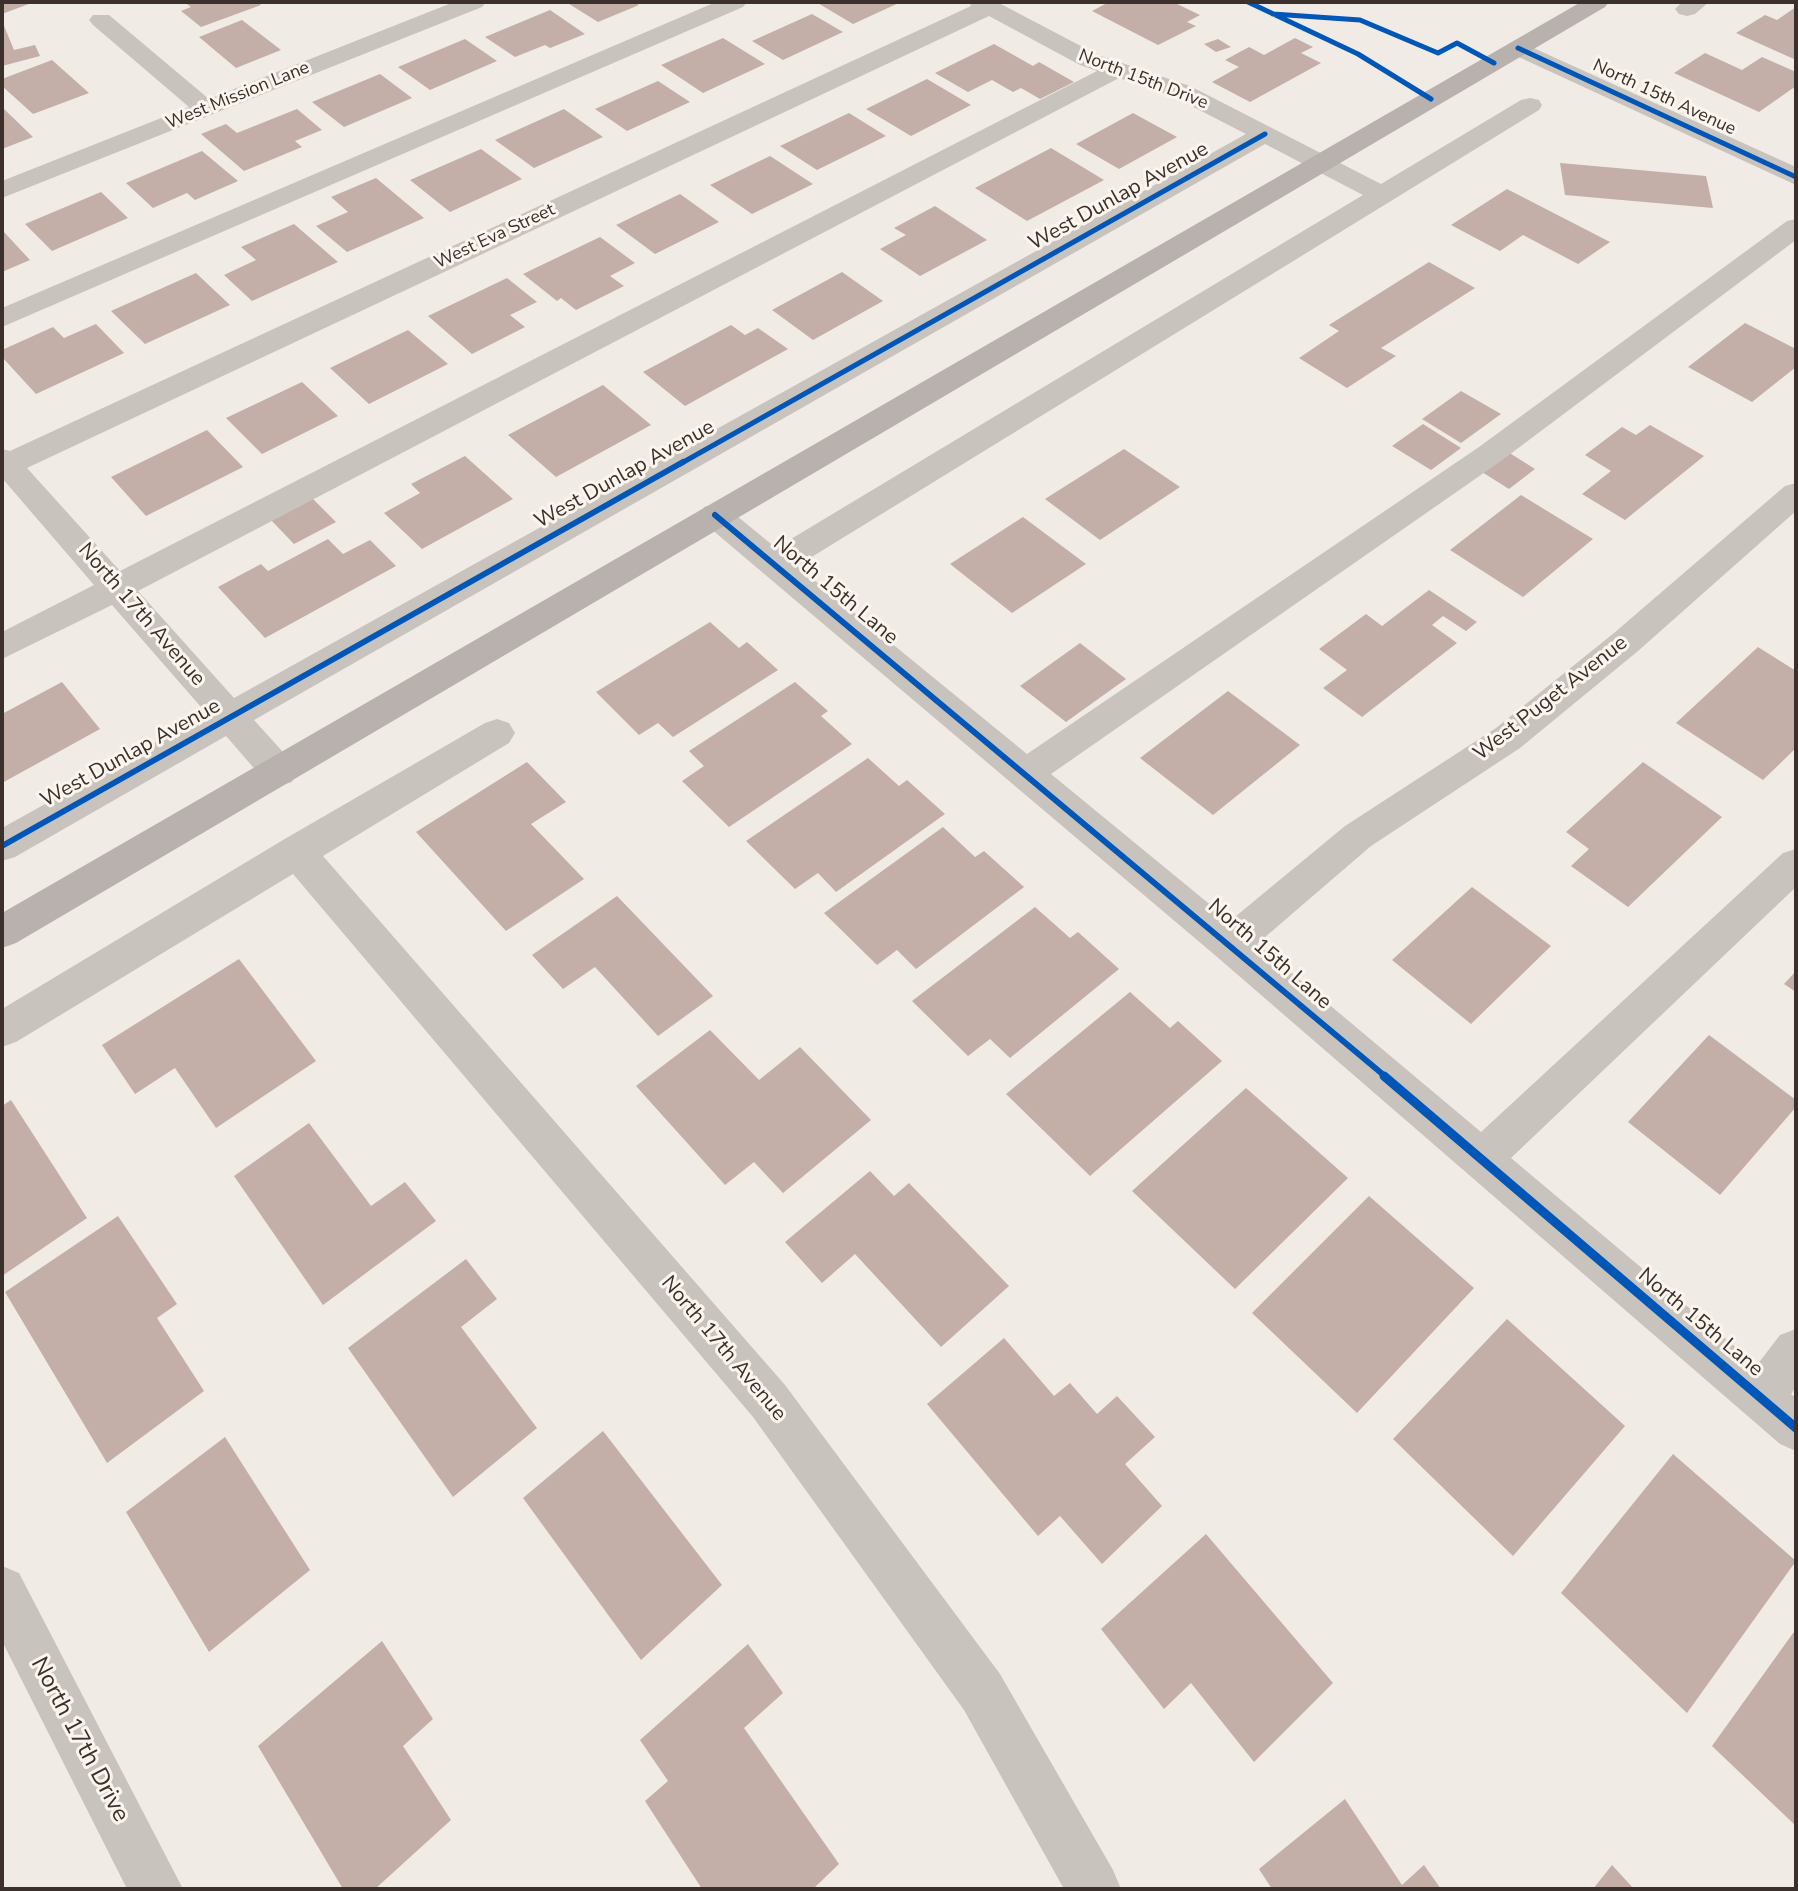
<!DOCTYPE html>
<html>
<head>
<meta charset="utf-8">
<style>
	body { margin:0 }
	#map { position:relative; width:1798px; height:1891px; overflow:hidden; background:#f0ebe5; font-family:"Nunito Sans",sans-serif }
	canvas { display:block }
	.frame { position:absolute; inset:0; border:4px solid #3b302b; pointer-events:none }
</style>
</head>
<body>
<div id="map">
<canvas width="1798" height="1891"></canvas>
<div class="frame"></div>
</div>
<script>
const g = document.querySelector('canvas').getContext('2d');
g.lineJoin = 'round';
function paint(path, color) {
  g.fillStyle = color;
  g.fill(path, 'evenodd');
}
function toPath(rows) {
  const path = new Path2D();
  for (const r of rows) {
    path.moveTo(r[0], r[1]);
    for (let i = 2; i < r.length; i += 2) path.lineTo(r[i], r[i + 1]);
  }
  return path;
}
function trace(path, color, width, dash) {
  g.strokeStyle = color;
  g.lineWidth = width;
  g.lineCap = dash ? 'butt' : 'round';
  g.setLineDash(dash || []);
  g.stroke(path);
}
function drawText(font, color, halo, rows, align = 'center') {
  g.font = font + ' "Nunito Sans",sans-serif';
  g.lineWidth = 6;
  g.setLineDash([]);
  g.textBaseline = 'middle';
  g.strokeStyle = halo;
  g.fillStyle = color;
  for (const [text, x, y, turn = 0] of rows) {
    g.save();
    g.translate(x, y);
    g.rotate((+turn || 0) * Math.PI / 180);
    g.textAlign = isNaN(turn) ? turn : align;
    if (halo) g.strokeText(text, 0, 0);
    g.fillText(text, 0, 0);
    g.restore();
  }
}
paint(toPath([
	[2,2,34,2,2,14],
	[184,2,257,2,261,5,201,27,181,11,191,7],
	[566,2,633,2,639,5,598,22],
	[816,2,901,2,853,24],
	[1109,2,1173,2,1200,15,1187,22,1196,26,1158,45,1092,11],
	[1796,7,1796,60,1736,33,1765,15,1777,20],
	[550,10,585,34,550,48,545,45,515,57,485,37],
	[812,14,843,32,783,60,752,41],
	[242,20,281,50,236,68,199,37],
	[2,21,14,50,35,45,40,56,2,66],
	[723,38,765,64,703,93,661,65],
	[1295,38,1313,47,1301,53,1321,63,1250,102,1212,82,1239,67,1225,60,1249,47,1264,55],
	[465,39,497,61,430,90,398,67],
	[1218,39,1231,47,1216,52,1204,44],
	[994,44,1033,66,1039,62,1074,82,1040,99,1021,88,1013,92,992,80,968,92,935,73],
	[1705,53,1742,70,1762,57,1796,72,1796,86,1759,112,1674,73],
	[52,60,89,93,33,114,2,86,2,79],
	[380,74,412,98,344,127,312,102],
	[927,79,971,105,911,136,866,109],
	[658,81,690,102,627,131,595,109],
	[4,109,33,137,2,149,2,110],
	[297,109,322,130,295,141,302,147,244,171,201,134,226,124,237,133],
	[564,109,603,137,534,168,495,140],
	[849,113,886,136,817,170,780,146],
	[1133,113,1177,137,1119,169,1076,144],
	[1051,148,1104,180,1027,221,975,188],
	[481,149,522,179,450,212,410,180],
	[202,151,238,181,195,200,187,193,153,208,126,183],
	[770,156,813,184,752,214,710,185],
	[1560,163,1706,176,1713,208,1565,195],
	[376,178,424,218,347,252,316,226,348,212,331,197],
	[1507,189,1610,242,1578,264,1523,235,1500,251,1451,225],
	[101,192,128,218,52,251,25,224],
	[680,194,719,222,655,254,616,225],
	[935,206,987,240,920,276,880,249,906,235,894,228],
	[294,224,338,262,252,301,224,275,256,260,241,247],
	[4,232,30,260,2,272,2,233],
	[600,237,635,263,610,276,624,286,576,310,561,298,557,301,523,274],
	[1429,262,1475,288,1381,348,1396,356,1347,388,1299,358,1339,331,1329,325],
	[842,272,883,301,813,340,772,310],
	[196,273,230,305,145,344,111,311],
	[507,278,537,302,510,315,525,327,472,354,428,316],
	[1745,323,1796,349,1796,367,1752,402,1688,367],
	[96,324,124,353,36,394,2,357,2,350,53,327,64,338],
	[731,325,745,335,758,328,788,349,685,406,643,372],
	[408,330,448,364,369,404,330,368],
	[302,382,338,416,262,454,226,418],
	[603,385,651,425,556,477,508,435],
	[1461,391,1501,414,1461,443,1422,419],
	[1423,424,1461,448,1431,470,1392,446],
	[1650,425,1704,456,1625,520,1582,494,1611,471,1585,455,1622,427,1636,435],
	[207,430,243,467,146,516,111,477],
	[1124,449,1180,487,1100,540,1045,499],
	[1508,452,1535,469,1509,489,1482,472],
	[465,456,513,499,422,549,384,513,420,493,411,484],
	[1521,495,1593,539,1523,597,1450,550],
	[311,497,336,522,294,544,270,519],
	[1023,517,1086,564,1012,613,950,564],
	[328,539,343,554,370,540,396,566,265,638,218,587,261,564,268,571],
	[1429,590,1477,622,1466,631,1443,616,1432,625,1457,643,1362,717,1323,688,1347,670,1319,649,1366,614,1382,626],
	[710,622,739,648,747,642,778,670,673,737,658,723,639,735,596,692],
	[1080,643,1126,679,1066,722,1020,686],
	[1758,647,1796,671,1796,748,1763,780,1676,723],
	[62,682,100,729,2,783,2,714],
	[795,682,828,711,821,716,852,744,729,827,682,781,704,766,689,751],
	[1228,691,1300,745,1213,815,1140,758],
	[868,758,899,786,907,780,945,814,836,892,818,873,795,889,746,841],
	[527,762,566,802,531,824,584,879,506,931,416,832],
	[1643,762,1722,817,1628,907,1571,866,1589,849,1566,832],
	[943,827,975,857,984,851,1024,887,916,969,897,950,877,965,824,913],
	[1472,887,1551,946,1471,1024,1392,960],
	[617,896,713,996,658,1036,595,967,563,989,532,955],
	[1035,907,1070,938,1078,932,1119,969,1010,1058,990,1039,968,1056,912,1001],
	[239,959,316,1061,216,1128,175,1068,135,1094,102,1045],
	[1796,971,1796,992,1784,984],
	[1130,992,1170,1028,1178,1021,1222,1061,1090,1176,1006,1094],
	[710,1030,759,1080,800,1047,871,1120,783,1193,754,1162,725,1185,636,1086],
	[1709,1035,1796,1100,1796,1107,1720,1195,1628,1122],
	[1246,1088,1348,1178,1235,1289,1132,1191],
	[11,1100,87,1218,2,1276,2,1106],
	[309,1123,371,1206,405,1182,436,1221,323,1305,234,1176],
	[870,1171,894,1196,909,1183,1009,1286,941,1347,855,1254,822,1283,785,1242],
	[1369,1196,1474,1288,1357,1413,1252,1313],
	[118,1216,177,1304,157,1318,204,1391,107,1463,5,1292],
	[466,1259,497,1299,461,1327,537,1428,453,1497,348,1348],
	[1507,1319,1625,1426,1513,1556,1393,1439],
	[1004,1338,1054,1396,1070,1383,1097,1414,1117,1396,1155,1437,1125,1464,1162,1506,1102,1564,1060,1516,1038,1536,927,1404],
	[603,1431,722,1585,641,1660,523,1498],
	[225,1437,310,1570,209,1652,126,1512],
	[1673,1454,1796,1561,1687,1713,1561,1593],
	[1206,1534,1333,1683,1254,1762,1191,1683,1164,1709,1101,1629],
	[1796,1629,1796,1826,1712,1746],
	[382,1641,433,1719,403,1746,451,1820,375,1889,343,1889,258,1746],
	[748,1644,783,1693,744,1728,839,1864,813,1889,702,1889,645,1801,668,1781,640,1740],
	[1345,1799,1402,1885,1424,1865,1441,1889,1272,1889,1259,1869],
	[1612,1865,1634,1889,1593,1889]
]), '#c3afa7');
paint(toPath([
	[454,2,486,2,482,7,2,198,2,181,189,107,93,25,89,20,93,15,109,15,209,99,454,2],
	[716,2,747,2,743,7,2,327,2,308,716,2],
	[969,2,997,2,1098,55,1190,86,1381,184,1521,100,1530,98,1539,100,1542,105,1539,110,797,566,1027,754,1479,447,1787,221,1796,219,1796,240,1501,461,1051,774,1230,921,1345,826,1496,728,1614,633,1785,486,1796,483,1796,511,1638,651,1520,748,1371,846,1257,944,1481,1132,1783,853,1796,849,1796,887,1511,1158,1757,1365,1780,1335,1796,1329,1796,1387,1791,1394,1796,1398,1796,1451,1780,1444,1216,956,704,523,699,515,704,507,715,504,726,507,776,548,1363,195,1265,144,254,720,292,762,297,772,292,782,279,786,266,782,226,736,15,857,2,861,2,828,207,714,112,605,2,659,2,632,94,585,2,478,2,449,10,451,971,6,969,2],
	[989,16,1080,65,1097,71,120,571,27,468,989,16],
	[1119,78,1172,96,1246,134,234,698,138,591,1119,78],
	[1682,2,1709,2,1695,14,1687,16,1679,14,1675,9,1682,2],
	[1518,41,1796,167,1796,185,1510,53,1506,48,1510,43,1518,41],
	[497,719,509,723,515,733,509,743,323,856,785,1385,1000,1674,1113,1870,1121,1889,1064,1889,964,1710,753,1417,293,874,16,1042,2,1047,2,1009,283,840,485,723,497,719],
	[2,1566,19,1573,183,1889,127,1889,2,1641,2,1566]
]), '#c9c3be');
paint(toPath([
	[1581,2,1609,2,1605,7,16,943,2,948,2,913,1581,2]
]), '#b8b1ad');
trace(toPath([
	[1248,2,1358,54,1431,99],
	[1273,14,1360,20,1438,53,1457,43,1494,63],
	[1518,48,1796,177],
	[680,464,1265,134]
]), '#0057b8', 5);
trace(toPath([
	[715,515,1386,1077],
	[2,846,683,462]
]), '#0057b8', 6);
trace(toPath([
	[1384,1076,1796,1428]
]), '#0057b8', 9);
drawText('18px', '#3b302b', '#fbf5ee', [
	["North 15th Drive",1143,80,21],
	["West Mission Lane",238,96,-22],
	["North 15th Avenue",1664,98,25],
	["West Eva Street",495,237,-25]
]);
drawText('21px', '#3b302b', '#fbf5ee', [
	["West Dunlap Avenue",1119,197,-29],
	["West Dunlap Avenue",625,475,-29],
	["North 15th Lane",835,591,40],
	["North 17th Avenue",141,615,49],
	["West Puget Avenue",1551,699,-38],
	["West Dunlap Avenue",131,754,-29],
	["North 15th Lane",1269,955,41],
	["North 15th Lane",1700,1323,40],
	["North 17th Avenue",723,1349,50]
]);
drawText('24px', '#3b302b', '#fbf5ee', [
	["North 17th Drive",79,1740,62]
]);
</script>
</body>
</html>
